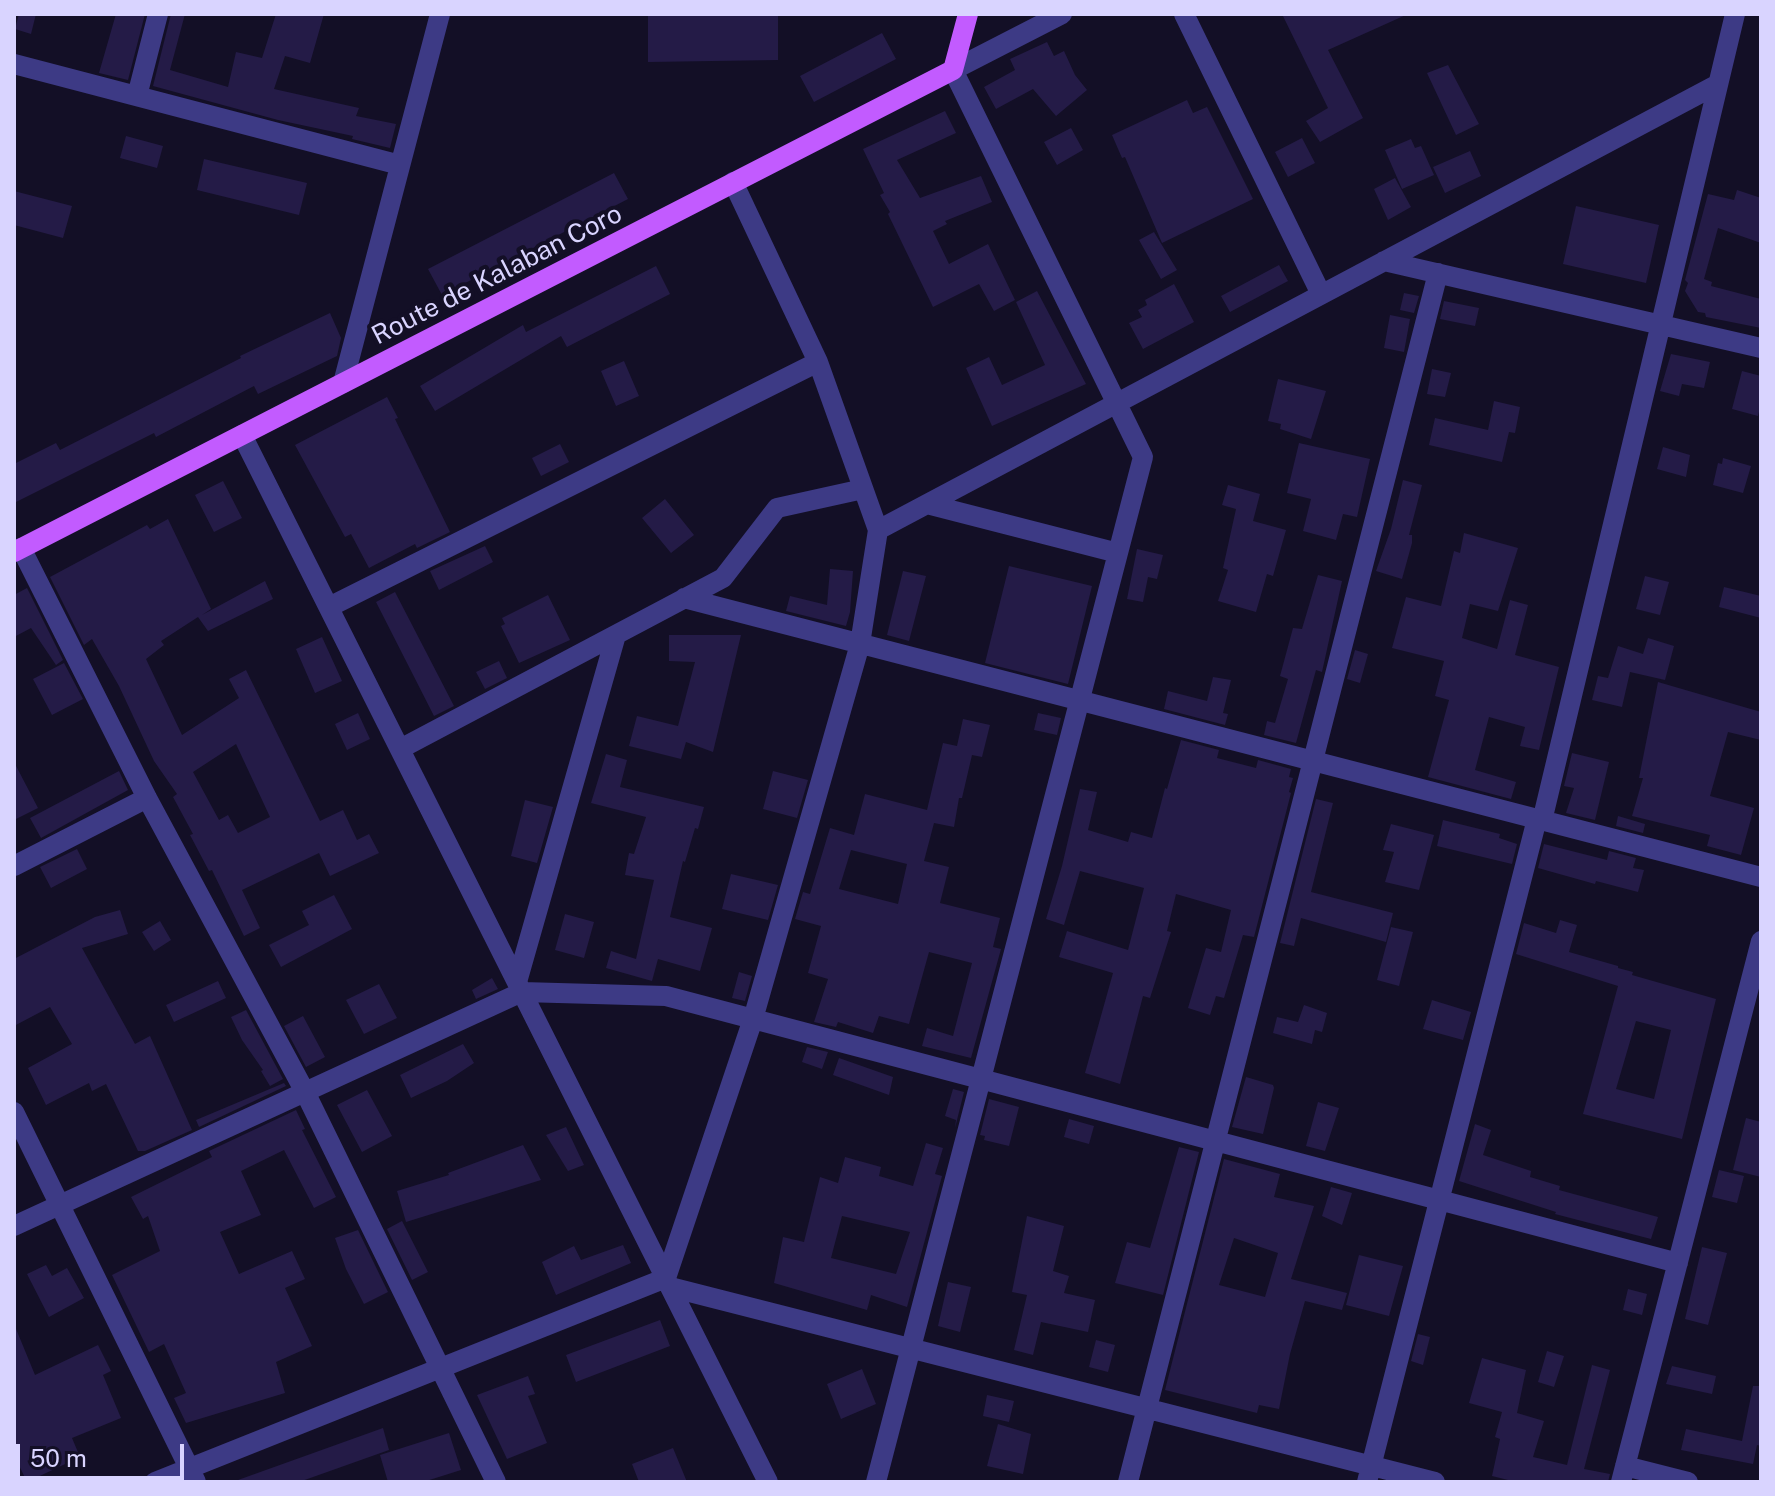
<!DOCTYPE html>
<html>
<head>
<meta charset="utf-8">
<style>
	body { margin:0 }
	#map { position:relative; width:1775px; height:1496px; overflow:hidden; background:#130f26; font-family:"Public Sans",sans-serif }
	canvas { display:block }
	.frame { position:absolute; inset:0; border:16px solid #d9d4ff; pointer-events:none }
	.scale { position:absolute; left:16px; top:1444px; width:168px; height:36px; box-sizing:border-box; border:4px solid #d9d4ff; border-top:0; padding-left:10px; font-size:24px; line-height:28px; white-space:nowrap; color:#d9d4ff; -webkit-text-stroke:6px #130f26; paint-order:stroke }
</style>
</head>
<body>
<div id="map">
<canvas width="1775" height="1496"></canvas>
<div class="frame"></div>
<div class="scale">50 m</div>
</div>
<script>
const g = document.querySelector('canvas').getContext('2d');
g.lineJoin = 'round';
function paint(path, color) {
  g.fillStyle = color;
  g.fill(path, 'evenodd');
}
function toPath(rows) {
  const path = new Path2D();
  for (const r of rows) {
    path.moveTo(r[0], r[1]);
    for (let i = 2; i < r.length; i += 2) path.lineTo(r[i], r[i + 1]);
  }
  return path;
}
function trace(path, color, width, dash) {
  g.strokeStyle = color;
  g.lineWidth = width;
  g.lineCap = dash ? 'butt' : 'round';
  g.setLineDash(dash || []);
  g.stroke(path);
}
function drawText(font, color, halo, rows, align = 'center') {
  g.font = font + ' "Public Sans",sans-serif';
  g.lineWidth = 8;
  g.setLineDash([]);
  g.textBaseline = 'middle';
  g.strokeStyle = halo;
  g.fillStyle = color;
  for (const [text, x, y, turn = 0] of rows) {
    g.save();
    g.translate(x, y);
    g.rotate((+turn || 0) * Math.PI / 180);
    g.textAlign = isNaN(turn) ? turn : align;
    if (halo) g.strokeText(text, 0, 0);
    g.fillText(text, 0, 0);
    g.restore();
  }
}
paint(toPath([
	[19,14,36,14,31,34,15,29],
	[116,14,145,14,128,80,99,73],
	[171,14,185,14,170,70,228,87,236,52,262,58,276,14,324,14,310,63,285,56,274,89,359,108,356,116,396,124,390,148,352,139,353,136,278,120,153,86],
	[648,14,778,14,778,60,648,62],
	[1282,14,1408,14,1328,50,1363,118,1320,142,1306,121,1328,108],
	[882,33,896,59,814,102,800,76],
	[1047,42,1054,56,1064,51,1075,75,1087,90,1056,116,1033,89,996,109,984,87,1015,70,1010,59],
	[1448,65,1479,124,1456,135,1427,73],
	[1187,100,1193,113,1207,107,1253,199,1162,243,1125,157,1122,158,1112,135],
	[945,111,956,133,897,160,920,198,981,176,992,202,945,221,947,224,933,231,949,264,988,244,1015,300,994,311,979,284,933,307,888,214,890,212,880,195,884,193,863,149],
	[1071,128,1083,150,1057,165,1044,142],
	[126,136,163,146,157,168,120,158],
	[1302,138,1315,163,1288,177,1275,152],
	[1411,139,1415,148,1421,146,1434,175,1402,189,1385,150],
	[1470,151,1481,176,1445,193,1433,167],
	[204,159,307,183,299,215,197,190],
	[614,173,628,199,442,295,428,269],
	[1395,178,1411,207,1388,220,1374,189],
	[1737,190,1761,198,1761,243,1718,228,1704,279,1712,282,1711,286,1761,299,1761,328,1706,317,1705,313,1698,312,1685,291,1688,283,1685,280,1708,194,1734,200],
	[14,191,72,206,63,238,14,225],
	[1576,206,1659,225,1646,283,1563,264],
	[1154,232,1177,270,1161,279,1139,240],
	[1279,265,1288,281,1230,312,1221,296],
	[656,266,670,294,567,347,561,336,435,411,420,386,523,325,526,332],
	[1174,284,1194,322,1143,349,1129,323,1142,317,1138,310,1147,305,1145,300],
	[1037,291,1086,384,992,426,966,368,989,357,1002,385,1045,365,1016,302],
	[1404,293,1419,296,1414,313,1400,310],
	[1444,301,1479,308,1475,326,1440,319],
	[330,313,341,338,337,356,258,394,254,386,156,437,154,433,14,503,14,464,56,443,60,450,241,358,240,356],
	[1390,315,1410,319,1404,352,1384,348],
	[1671,354,1710,362,1704,388,1682,384,1679,396,1660,391],
	[624,361,639,396,616,406,601,371],
	[1432,369,1451,373,1445,397,1427,394],
	[1742,371,1761,376,1761,403,1758,416,1732,409],
	[1278,379,1326,391,1311,439,1280,429,1281,424,1268,421],
	[387,397,398,418,395,419,450,532,417,548,415,544,369,568,351,534,345,537,295,445],
	[1494,401,1520,407,1515,433,1509,432,1502,462,1429,445,1435,418,1488,430],
	[1299,443,1370,459,1357,517,1343,514,1336,540,1303,531,1311,499,1287,493],
	[560,444,569,462,541,476,532,458],
	[1663,447,1690,455,1686,477,1657,469],
	[1723,458,1751,466,1743,493,1713,485,1718,463,1722,464],
	[1403,480,1422,485,1409,535,1412,535,1412,543,1402,579,1376,571,1391,529],
	[223,481,242,518,214,532,195,495],
	[1228,485,1260,494,1253,521,1286,530,1273,576,1267,574,1256,612,1218,601,1228,570,1223,568,1236,509,1222,505],
	[665,499,694,535,671,553,642,518],
	[168,519,211,609,202,615,265,581,273,599,208,631,198,617,161,641,164,645,146,659,182,735,239,698,229,679,246,670,320,821,343,810,357,840,369,834,379,853,330,876,319,853,242,890,260,928,244,936,212,870,209,871,190,835,193,834,173,797,177,794,154,761,119,686,92,639,84,645,50,577,147,525,150,529],
	[236,744,270,817,238,833,228,815,219,820,193,772],
	[1464,533,1518,548,1498,611,1470,604,1462,638,1497,649,1510,600,1528,605,1515,655,1559,667,1539,750,1520,746,1525,727,1489,717,1475,770,1516,782,1511,799,1428,777,1449,700,1435,696,1444,661,1392,648,1406,597,1441,606,1454,551,1460,553],
	[485,546,493,562,439,590,430,571],
	[1137,549,1163,555,1157,579,1148,577,1143,602,1127,599],
	[1009,566,1092,586,1068,684,985,663],
	[830,569,853,571,850,612,846,626,786,611,790,596,827,605],
	[903,571,926,576,909,641,887,635],
	[1318,575,1342,581,1322,672,1316,670,1296,743,1264,735,1267,721,1275,723,1288,679,1280,676,1293,628,1302,629],
	[1645,576,1669,582,1660,615,1636,609],
	[1724,587,1761,596,1761,618,1719,607],
	[27,588,63,660,56,665,31,628,14,637,14,595],
	[395,592,454,706,434,716,376,602],
	[548,595,570,640,519,663,501,626,505,624,502,618],
	[669,635,741,635,713,752,686,742,681,759,629,746,637,716,678,726,695,662,669,661],
	[322,637,342,681,315,693,296,649],
	[1648,638,1674,646,1665,680,1630,672,1622,707,1592,700,1598,676,1608,678,1618,646,1643,654],
	[1355,650,1368,654,1360,683,1347,679],
	[499,661,507,678,485,689,476,672],
	[64,663,83,699,52,715,33,679],
	[1213,677,1231,680,1223,713,1228,714,1225,725,1164,709,1168,691,1207,701],
	[1658,682,1761,712,1761,740,1728,732,1710,796,1754,808,1741,855,1707,846,1710,835,1632,816,1643,778,1639,778],
	[358,713,370,739,347,750,335,724],
	[1038,713,1061,718,1057,735,1034,730],
	[963,719,990,725,982,757,972,755,962,798,959,798,954,827,934,823,924,861,949,867,940,903,1000,918,993,947,1001,949,971,1058,922,1046,927,1028,953,1036,972,963,929,952,909,1024,879,1016,873,1033,838,1022,836,1027,814,1022,828,979,808,973,821,926,795,919,803,892,810,894,830,828,854,835,865,794,927,810,943,743,957,746],
	[851,850,907,864,898,904,839,889],
	[1181,740,1219,750,1217,758,1256,768,1258,760,1291,769,1289,777,1293,778,1289,792,1291,793,1254,937,1243,935,1224,998,1216,996,1210,1015,1188,1008,1206,948,1221,952,1231,910,1176,894,1167,931,1171,932,1150,998,1143,996,1120,1084,1085,1073,1113,973,1059,957,1067,931,1128,950,1144,888,1080,871,1064,925,1046,919,1062,866,1080,789,1097,792,1088,830,1128,842,1131,832,1152,838,1165,788,1167,789],
	[1572,753,1609,762,1595,820,1566,813,1574,788,1564,786],
	[606,754,627,760,620,787,704,807,698,829,695,828,685,862,683,861,670,917,712,928,700,971,658,959,652,981,606,968,611,951,636,959,654,880,625,875,629,853,634,854,646,817,591,803],
	[14,762,38,808,14,820],
	[119,771,128,790,41,838,30,818],
	[773,771,808,780,797,818,763,809],
	[1316,799,1333,803,1311,892,1393,913,1386,942,1301,918,1294,946,1280,943],
	[525,800,553,807,537,863,511,856],
	[1618,816,1645,824,1643,833,1616,826],
	[1443,820,1500,834,1499,838,1517,844,1512,864,1437,846],
	[1391,824,1434,835,1419,890,1385,882,1394,852,1383,850],
	[1544,844,1607,860,1609,851,1636,858,1633,868,1644,870,1638,892,1596,881,1595,884,1538,868],
	[77,849,87,869,51,888,40,867],
	[731,874,778,885,768,920,722,909],
	[334,895,352,929,281,967,269,945,309,925,302,911],
	[120,910,128,934,82,948,135,1044,150,1036,192,1130,145,1151,138,1151,106,1084,92,1091,89,1083,46,1105,28,1068,72,1044,50,1007,14,1026,14,959,95,917],
	[565,914,594,922,584,958,555,950],
	[1560,920,1577,925,1569,952,1618,966,1618,968,1633,972,1632,975,1716,999,1682,1139,1583,1114,1618,986,1516,954,1524,923,1556,933],
	[1636,1021,1671,1030,1654,1099,1616,1089],
	[160,921,171,940,154,951,142,932],
	[1391,927,1413,932,1399,986,1377,980],
	[739,972,752,976,745,1001,732,998],
	[492,978,498,989,476,999,472,990],
	[218,981,226,998,174,1022,166,1005],
	[379,984,397,1018,364,1034,346,1000],
	[1432,1000,1471,1012,1463,1040,1423,1029],
	[1304,1005,1327,1013,1322,1032,1315,1030,1312,1044,1273,1033,1277,1017,1298,1022],
	[246,1010,283,1079,270,1086,261,1071,263,1070,242,1040,231,1017],
	[303,1016,325,1057,306,1067,284,1026],
	[463,1044,474,1063,447,1081,411,1098,400,1075],
	[807,1047,828,1052,822,1069,802,1062],
	[839,1058,893,1077,889,1095,833,1075],
	[1246,1077,1273,1085,1274,1088,1263,1134,1232,1127],
	[284,1083,286,1086,199,1127,196,1120],
	[953,1089,964,1092,955,1128,956,1120,945,1116],
	[367,1090,392,1136,362,1152,337,1105],
	[989,1099,1019,1107,1009,1146,984,1140,985,1136,980,1135],
	[1318,1102,1339,1108,1325,1151,1306,1146],
	[296,1110,305,1129,302,1130,336,1197,314,1208,284,1150,241,1171,261,1215,220,1232,239,1274,292,1251,305,1279,285,1288,312,1346,276,1362,285,1393,186,1423,174,1398,186,1393,164,1344,149,1352,112,1275,160,1251,148,1216,143,1219,131,1197,212,1157,209,1151],
	[1746,1118,1761,1122,1761,1177,1733,1170],
	[1069,1119,1094,1126,1089,1144,1064,1137],
	[1475,1124,1491,1130,1483,1155,1531,1171,1530,1177,1560,1186,1559,1190,1658,1217,1651,1239,1555,1214,1556,1212,1459,1181],
	[566,1127,584,1165,568,1171,546,1135],
	[926,1143,943,1148,935,1174,942,1176,907,1307,871,1295,867,1310,774,1283,783,1237,804,1242,820,1177,838,1183,845,1157,881,1167,879,1176,913,1186],
	[842,1216,910,1232,896,1274,831,1258],
	[523,1145,541,1180,406,1222,397,1191,449,1175,448,1173],
	[1179,1147,1199,1152,1163,1295,1115,1283,1127,1242,1150,1248],
	[1224,1159,1280,1174,1274,1197,1314,1206,1291,1279,1347,1293,1342,1310,1305,1301,1290,1354,1279,1409,1259,1405,1257,1413,1165,1390],
	[1234,1238,1278,1253,1265,1297,1219,1285],
	[1719,1170,1744,1176,1737,1203,1712,1197],
	[1331,1187,1352,1193,1342,1225,1322,1216],
	[1027,1216,1064,1226,1053,1271,1069,1276,1064,1293,1095,1300,1088,1332,1041,1322,1033,1355,1014,1350,1027,1295,1012,1292],
	[402,1221,428,1272,412,1280,387,1229],
	[358,1230,388,1292,364,1304,346,1269,335,1238],
	[623,1245,631,1263,556,1295,542,1262,574,1246,581,1260],
	[1702,1247,1727,1253,1708,1325,1685,1319],
	[1359,1255,1403,1266,1389,1316,1346,1305],
	[46,1265,52,1276,67,1268,84,1298,49,1317,27,1274],
	[948,1282,971,1287,960,1332,938,1326],
	[1628,1289,1647,1294,1642,1315,1623,1310],
	[660,1320,670,1346,576,1382,566,1355],
	[14,1324,35,1375,98,1345,111,1371,103,1375,121,1418,72,1438,80,1457,27,1482,14,1455],
	[1418,1334,1430,1337,1423,1365,1411,1361],
	[1096,1340,1115,1345,1108,1372,1089,1367],
	[1547,1351,1564,1356,1554,1387,1538,1382],
	[1482,1358,1526,1370,1517,1413,1544,1421,1533,1457,1567,1465,1592,1365,1610,1370,1584,1469,1610,1474,1608,1482,1516,1482,1492,1476,1500,1439,1495,1437,1502,1412,1469,1403],
	[1672,1366,1716,1376,1712,1394,1666,1384],
	[862,1369,876,1404,841,1419,827,1384],
	[528,1376,535,1394,528,1396,547,1443,507,1459,477,1395],
	[1753,1386,1761,1386,1761,1446,1757,1445,1753,1464,1681,1450,1686,1429,1742,1441],
	[987,1395,1014,1401,1009,1422,983,1416],
	[998,1424,1031,1434,1023,1474,987,1466],
	[383,1428,389,1450,299,1482,238,1482,238,1480],
	[449,1433,461,1470,423,1482,388,1482,380,1455],
	[673,1448,687,1482,639,1482,632,1464]
]), '#241b47');
trace(toPath([
	[1184,14,1321,294],
	[14,64,400,165],
	[137,96,158,14],
	[1384,261,1761,348],
	[343,383,440,14],
	[242,435,768,1482],
	[927,504,1118,553],
	[878,530,1718,84],
	[21,548,147,798,305,1092,496,1482],
	[684,598,1761,877],
	[329,607,818,362],
	[400,749,723,578,777,508,863,489],
	[1542,821,1735,14],
	[14,866,147,798],
	[517,982,616,635],
	[14,1112,196,1482],
	[14,1226,522,992,666,996,1678,1263],
	[670,1287,1435,1482],
	[1625,1466,1688,1482],
	[155,1482,666,1278,753,1019,860,644,878,530,818,362,733,182],
	[876,1482,1143,457,953,70,1062,14],
	[1128,1482,1438,273],
	[1367,1482,1537,819],
	[1621,1482,1761,941]
]), '#3d3a85', 20);
trace(toPath([
	[14,552,953,70,968,14]
]), '#c25bff', 20);
drawText('26px', '#d9d4ff', '#130f26', [
	["Route de Kalaban Coro",497,275,-27]
]);
</script>
</body>
</html>
